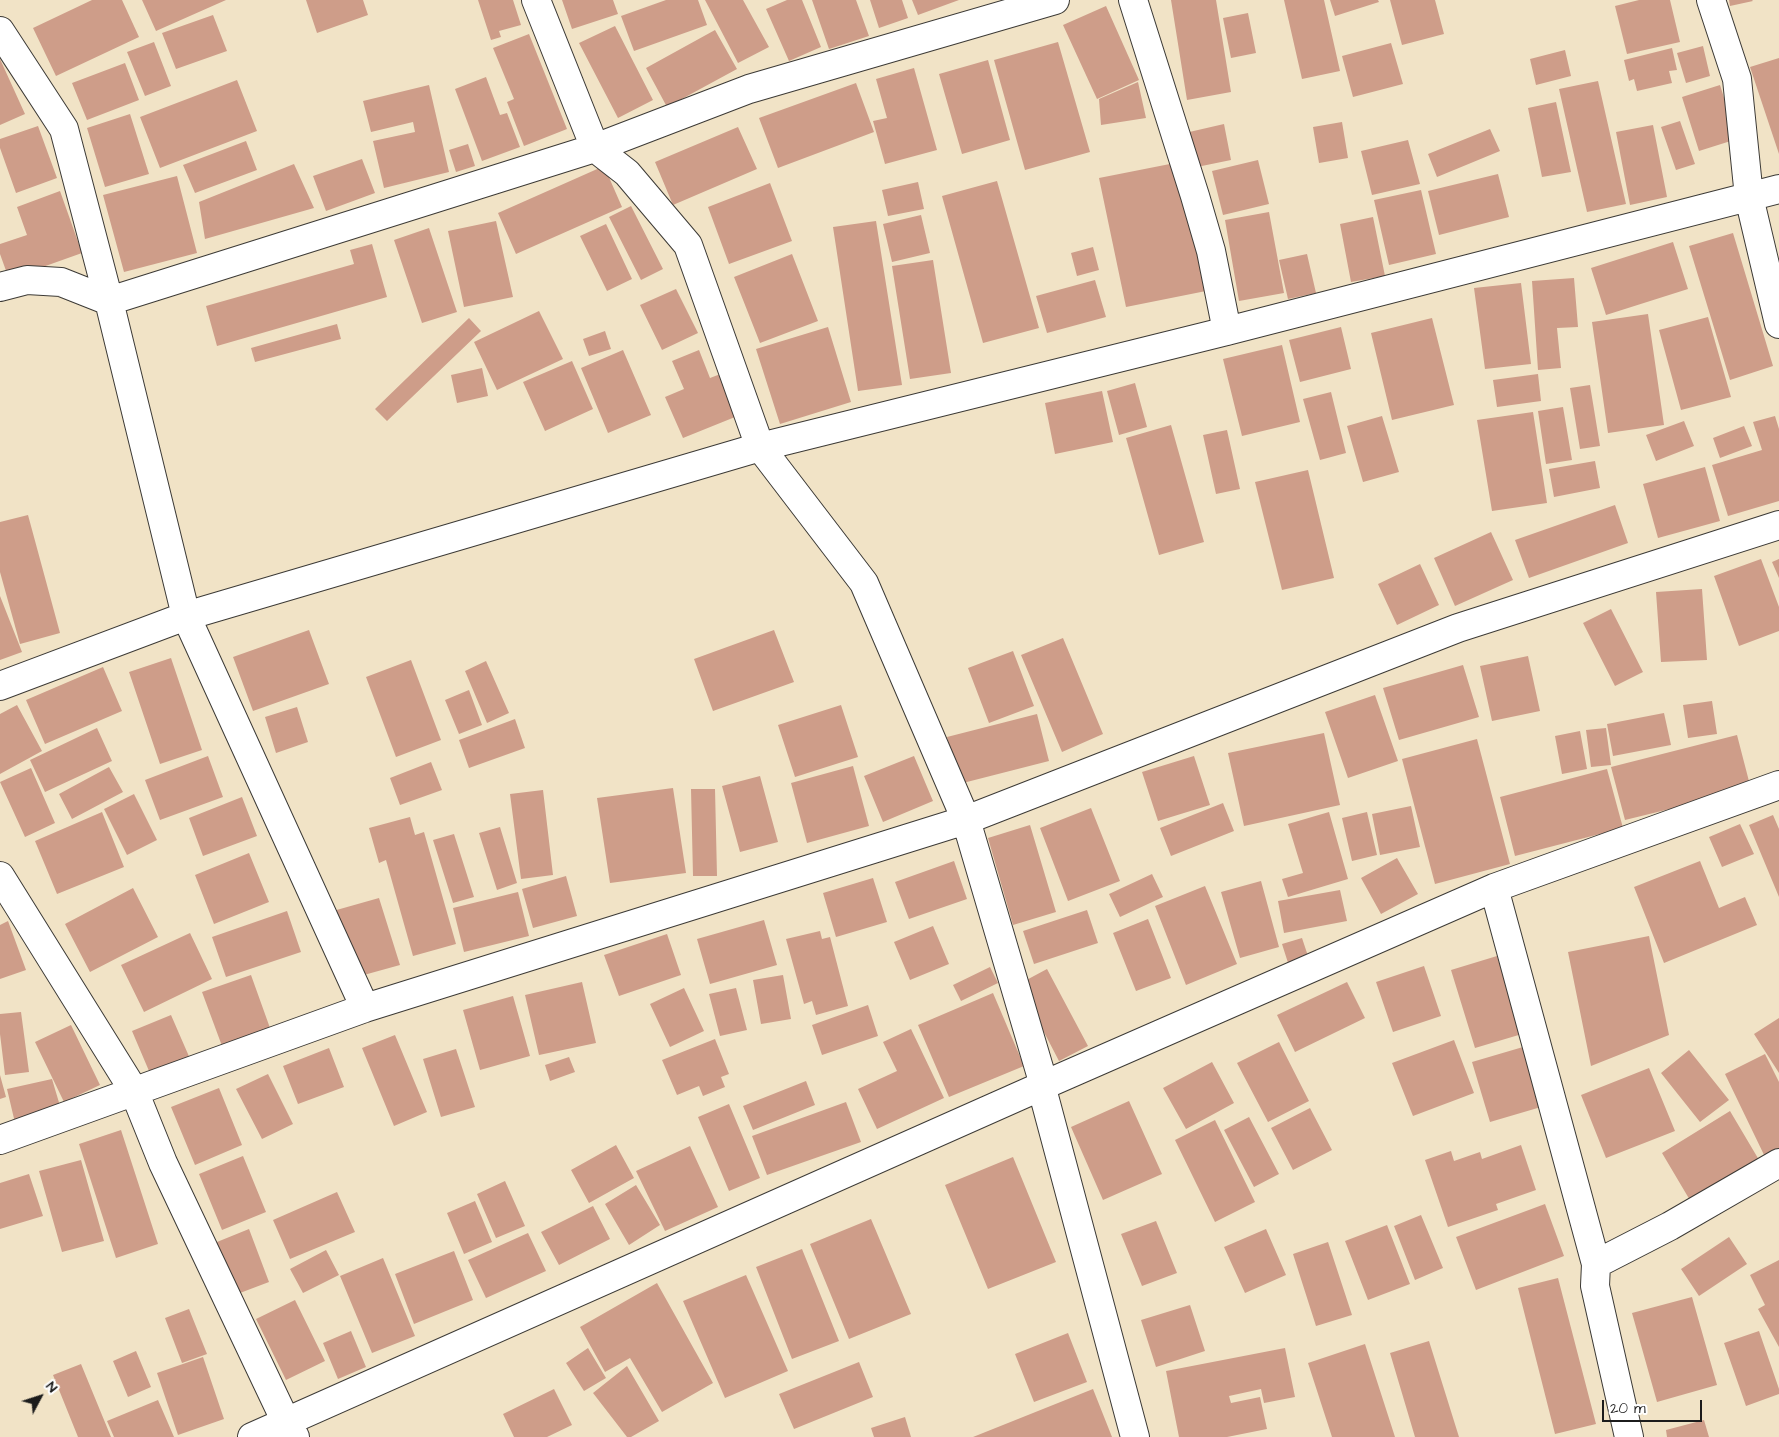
<!DOCTYPE html>
<html>
<head>
<meta charset="utf-8">
<style>
	body { margin:0 }
	#map { position:relative; width:1779px; height:1437px; overflow:hidden; background:#f1e3c6; font-family:"Architects Daughter",sans-serif }
	canvas { display:block }
	.north { position:absolute; left:15px; top:1372px; width:50px; height:50px; -webkit-text-stroke:4px #fff; paint-order:stroke; rotate:50deg; font-size:14px; font-weight:700; line-height:20px; text-align:center; color:#1c1c1c }
	.north::after { content:''; display:block; margin:auto; width:18px; height:22px; background:#1c1c1c; clip-path:polygon(50% 0,100% 100%,50% 72%,0 100%) }
	.scale { position:absolute; left:1602px; top:1400px; width:100px; height:22px; box-sizing:border-box; border:2px solid #1c1c1c; border-top:0; padding-left:6px; font-size:15px; line-height:18px; white-space:nowrap; color:#1c1c1c; -webkit-text-stroke:4px #fff; paint-order:stroke }
</style>
</head>
<body>
<div id="map">
<canvas width="1779" height="1437"></canvas>
<div class="north">N</div>
<div class="scale">20 m</div>
</div>
<script>
const g = document.querySelector('canvas').getContext('2d');
g.lineJoin = 'round';
function paint(path, color) {
  g.fillStyle = color;
  g.fill(path, 'evenodd');
}
function toPath(rows) {
  const path = new Path2D();
  for (const r of rows) {
    path.moveTo(r[0], r[1]);
    for (let i = 2; i < r.length; i += 2) path.lineTo(r[i], r[i + 1]);
  }
  return path;
}
function trace(path, color, width, dash) {
  g.strokeStyle = color;
  g.lineWidth = width;
  g.lineCap = dash ? 'butt' : 'round';
  g.setLineDash(dash || []);
  g.stroke(path);
}
paint(toPath([
	[92,0,122,0,139,37,56,76,33,28],
	[142,0,226,0,156,31],
	[306,0,363,0,368,15,317,33],
	[478,0,513,0,521,25,499,31,501,37,491,40],
	[562,0,613,0,618,14,572,29],
	[666,0,698,0,707,25,634,51,621,16],
	[705,0,743,0,769,47,738,63],
	[787,0,802,0,821,47,789,61,766,9],
	[812,0,856,0,869,36,829,49],
	[870,0,902,0,908,18,879,28],
	[912,0,959,0,918,15],
	[1171,0,1216,0,1231,92,1187,100],
	[1284,0,1324,0,1340,71,1302,79],
	[1330,0,1378,0,1379,2,1335,16],
	[1390,0,1435,0,1444,34,1402,45],
	[1639,0,1670,0,1680,42,1627,54,1615,6],
	[1729,0,1752,0,1753,1,1730,6],
	[1106,6,1139,80,1097,99,1063,25],
	[1248,13,1256,53,1231,58,1223,18],
	[213,15,227,51,176,69,162,33],
	[615,26,653,100,618,118,579,43],
	[715,30,737,69,667,107,646,68],
	[529,34,567,129,524,146,507,102,514,99,493,48],
	[154,42,171,86,145,96,127,52],
	[1058,42,1090,152,1025,170,994,60],
	[1391,43,1403,84,1353,97,1342,56],
	[1703,46,1710,76,1686,83,1677,53],
	[1672,48,1677,70,1669,71,1672,83,1637,91,1634,79,1629,81,1624,60],
	[1565,50,1571,76,1536,85,1530,59],
	[1779,58,1779,154,1750,67],
	[0,59,25,114,0,125],
	[988,60,1010,140,962,154,939,74],
	[125,63,139,100,87,120,72,83],
	[914,68,937,150,885,164,873,121,887,118,876,79],
	[486,77,500,115,507,113,520,147,482,161,455,89],
	[237,80,257,131,160,168,140,117],
	[1598,81,1626,204,1587,212,1559,89],
	[1138,82,1146,118,1101,125,1099,99],
	[856,83,874,132,778,168,759,118],
	[429,85,449,172,384,188,373,141,415,132,413,122,371,132,363,101],
	[1720,85,1737,139,1699,151,1682,97],
	[1556,102,1571,172,1542,177,1528,108],
	[130,114,149,174,105,187,87,128],
	[1680,121,1695,164,1676,170,1661,127],
	[1342,122,1348,158,1319,163,1313,127],
	[1224,124,1231,160,1192,168,1185,133],
	[1653,125,1667,197,1630,205,1616,132],
	[38,126,57,178,16,193,0,148,0,139],
	[738,127,757,169,673,205,655,162],
	[1490,129,1500,151,1437,177,1428,154],
	[1408,140,1420,184,1372,195,1361,151],
	[246,141,257,170,195,193,183,165],
	[468,144,475,166,456,172,449,150],
	[362,159,375,193,326,211,313,176],
	[1258,160,1269,204,1223,215,1212,171],
	[1180,162,1206,291,1126,307,1099,178],
	[294,164,314,208,205,239,199,202],
	[604,166,622,207,516,254,498,213],
	[1498,174,1509,217,1439,235,1428,191],
	[177,176,197,253,124,272,103,195],
	[997,181,1039,328,983,343,942,196],
	[918,182,924,209,888,216,882,190],
	[770,183,792,241,729,264,708,207],
	[1421,190,1436,254,1389,265,1374,200],
	[60,191,82,253,9,279,0,254,0,244,27,235,17,207],
	[631,206,663,269,641,280,609,217],
	[1269,212,1284,293,1239,301,1225,220],
	[921,215,930,253,892,262,883,224],
	[1373,217,1385,276,1351,282,1340,224],
	[496,221,513,297,464,307,448,231],
	[876,221,902,385,858,391,833,227],
	[606,224,632,279,607,291,580,236],
	[429,228,457,312,422,323,394,240],
	[1733,233,1773,366,1730,380,1689,246],
	[1673,242,1688,289,1606,315,1591,268],
	[372,244,387,297,217,346,206,306,354,264,350,250],
	[1093,247,1099,270,1077,276,1071,253],
	[792,254,818,321,760,343,734,277],
	[1307,254,1316,293,1288,299,1279,260],
	[933,260,951,373,910,379,892,266],
	[1574,278,1578,327,1557,328,1561,368,1538,370,1532,281],
	[1095,280,1106,317,1047,333,1036,296],
	[1521,283,1531,364,1485,369,1474,288],
	[676,289,698,333,662,350,640,305],
	[539,311,563,359,497,390,474,342],
	[1648,314,1664,425,1608,433,1592,322],
	[1708,317,1731,397,1681,410,1659,330],
	[469,318,481,331,387,421,375,409],
	[1432,318,1454,405,1392,420,1371,333],
	[337,324,341,339,255,362,251,348],
	[828,327,851,402,780,424,756,349],
	[1341,327,1351,369,1300,382,1289,340],
	[605,331,611,349,589,356,583,339],
	[1282,345,1300,422,1242,436,1223,359],
	[623,350,651,415,608,433,581,368],
	[699,350,710,378,723,373,740,415,683,438,665,397,684,389,672,361],
	[572,361,593,409,545,431,523,382],
	[482,368,488,396,457,403,451,375],
	[1538,374,1541,401,1497,407,1493,380],
	[1135,383,1147,427,1119,435,1107,391],
	[1590,385,1600,446,1580,449,1570,388],
	[1102,391,1113,442,1055,454,1045,403],
	[1331,392,1346,453,1320,460,1303,399],
	[1563,407,1572,460,1546,464,1538,411],
	[1533,412,1547,503,1492,511,1477,420],
	[1382,416,1399,472,1363,482,1347,426],
	[1775,416,1779,429,1779,501,1728,516,1712,465,1762,450,1753,422],
	[1684,421,1694,446,1656,461,1646,435],
	[1171,425,1204,542,1159,555,1126,438],
	[1744,426,1752,446,1720,458,1713,438],
	[1227,430,1240,489,1216,494,1203,435],
	[1595,461,1600,488,1554,497,1549,469],
	[1705,467,1720,521,1658,538,1643,484],
	[1308,470,1334,578,1282,590,1255,482],
	[1615,505,1628,543,1529,578,1515,540],
	[28,515,60,633,20,644,0,572,0,522],
	[1491,532,1513,580,1455,606,1434,558],
	[1761,559,1779,607,1779,631,1739,646,1714,576],
	[1779,559,1779,578,1772,562],
	[1420,564,1439,605,1397,625,1378,584],
	[1702,589,1707,660,1661,662,1656,592],
	[0,596,22,652,0,660],
	[1611,609,1643,672,1615,686,1583,623],
	[309,630,329,684,253,711,233,657],
	[774,630,794,682,713,711,694,659],
	[1063,638,1103,734,1062,752,1021,655],
	[1013,651,1034,706,989,723,968,668],
	[1528,656,1540,711,1492,721,1480,666],
	[171,658,202,750,160,764,129,672],
	[411,660,441,740,396,757,366,677],
	[486,661,509,713,487,723,465,671],
	[1463,665,1479,717,1399,740,1383,688],
	[103,667,122,711,45,744,26,700],
	[469,690,482,725,459,734,445,700],
	[1375,695,1398,761,1348,778,1325,712],
	[1712,701,1717,734,1688,738,1683,705],
	[17,705,42,751,0,774,0,714],
	[841,705,858,757,795,777,778,725],
	[297,707,308,742,276,753,265,717],
	[1664,713,1671,745,1613,756,1607,724],
	[1037,714,1049,761,959,784,947,737],
	[515,719,525,748,469,768,459,740],
	[97,728,112,761,45,792,30,760],
	[1606,728,1611,765,1591,767,1586,730],
	[1580,731,1587,769,1562,774,1555,736],
	[1324,733,1340,805,1244,826,1228,753],
	[1737,735,1751,789,1625,820,1611,767],
	[1477,739,1510,864,1435,884,1402,759],
	[208,756,223,797,160,820,145,780],
	[914,756,933,801,883,822,864,776],
	[1194,756,1210,805,1158,821,1142,772],
	[431,762,442,790,400,805,390,778],
	[853,766,869,826,807,843,791,783],
	[109,767,123,792,72,819,59,794],
	[31,768,55,823,25,837,0,782],
	[1607,769,1623,828,1515,856,1500,797],
	[760,776,778,842,740,852,722,786],
	[673,788,686,873,610,883,597,798],
	[691,789,715,789,717,876,693,876],
	[543,790,553,875,521,879,510,794],
	[134,794,157,840,127,855,104,809],
	[242,797,257,836,203,856,189,818],
	[1223,803,1234,831,1171,856,1160,828],
	[1411,806,1420,847,1380,855,1372,814],
	[1091,808,1120,881,1068,901,1040,828],
	[102,812,124,867,57,894,35,841],
	[1329,812,1348,879,1288,897,1282,879,1303,873,1288,824],
	[1367,812,1377,855,1352,861,1342,818],
	[1773,815,1779,829,1779,897,1749,825],
	[410,817,415,835,424,832,456,944,413,956,386,860,379,863,369,828],
	[1740,824,1754,854,1722,867,1709,837],
	[1030,825,1056,912,1013,925,988,838],
	[500,827,517,883,497,890,479,833],
	[454,834,474,897,453,903,433,840],
	[249,853,269,902,214,924,195,875],
	[1397,858,1418,894,1381,914,1361,878],
	[954,861,967,899,909,919,895,882],
	[1700,861,1719,908,1745,897,1757,925,1664,963,1634,887],
	[1152,874,1163,897,1120,917,1109,894],
	[566,876,577,916,533,928,522,889],
	[873,878,887,922,836,937,823,893],
	[1261,881,1279,947,1240,958,1221,892],
	[1205,886,1237,964,1186,985,1155,906],
	[133,888,158,937,90,972,65,924],
	[1340,890,1347,921,1284,933,1278,901],
	[518,892,529,936,464,952,453,908],
	[379,898,400,965,353,978,333,911],
	[1087,910,1098,943,1034,964,1023,931],
	[287,911,301,952,226,977,212,937],
	[1148,919,1171,978,1136,991,1113,933],
	[764,920,777,965,710,984,697,939],
	[8,921,26,970,0,979,0,925],
	[933,926,949,964,910,980,894,942],
	[820,931,822,939,830,937,848,1006,816,1015,812,1001,804,1004,786,939],
	[190,933,212,979,144,1012,121,965],
	[667,934,681,975,619,996,604,955],
	[1649,936,1669,1035,1591,1066,1568,952],
	[1302,938,1309,959,1289,966,1282,944],
	[1497,956,1522,1034,1475,1048,1451,970],
	[1424,966,1441,1016,1393,1032,1376,982],
	[990,967,998,983,961,1001,953,985],
	[1047,969,1088,1046,1059,1061,1019,984],
	[251,975,270,1028,222,1046,202,992],
	[783,975,791,1019,761,1024,753,980],
	[582,982,596,1043,539,1055,525,995],
	[1347,982,1365,1018,1295,1052,1277,1015],
	[684,988,704,1031,670,1047,650,1004],
	[736,988,747,1030,720,1036,709,994],
	[993,993,1024,1066,949,1097,918,1025],
	[513,996,530,1056,480,1070,463,1010],
	[868,1005,878,1036,822,1055,812,1025],
	[21,1012,29,1072,5,1075,0,1034,0,1014],
	[171,1015,191,1061,152,1078,132,1031],
	[1779,1018,1779,1073,1754,1034],
	[71,1025,100,1085,64,1102,35,1042],
	[911,1029,944,1098,877,1129,858,1089,897,1071,883,1042],
	[395,1035,427,1112,394,1126,362,1048],
	[715,1039,729,1074,721,1077,725,1087,703,1096,699,1086,677,1095,662,1060],
	[1454,1040,1474,1093,1413,1116,1392,1063],
	[1279,1042,1309,1101,1268,1122,1237,1063],
	[1523,1047,1541,1107,1490,1122,1472,1062],
	[329,1048,344,1087,298,1104,283,1066],
	[456,1049,475,1107,441,1117,423,1059],
	[1689,1050,1729,1100,1700,1122,1661,1073],
	[1765,1054,1779,1082,1779,1153,1766,1159,1725,1074],
	[569,1057,575,1072,550,1081,545,1065],
	[1212,1062,1234,1103,1186,1129,1163,1088],
	[1649,1068,1675,1131,1606,1158,1581,1095],
	[268,1074,293,1124,262,1139,236,1089],
	[0,1075,6,1097,0,1099],
	[52,1079,63,1116,16,1127,7,1089],
	[806,1081,815,1105,753,1130,743,1106],
	[219,1088,242,1145,195,1165,171,1107],
	[1129,1101,1162,1174,1103,1200,1071,1127],
	[846,1102,861,1142,767,1175,752,1136],
	[729,1104,760,1178,729,1191,698,1117],
	[1310,1108,1332,1150,1293,1170,1271,1128],
	[1730,1111,1762,1165,1694,1207,1662,1153],
	[1249,1117,1279,1174,1254,1187,1224,1130],
	[1215,1120,1255,1202,1215,1222,1175,1140],
	[121,1130,158,1244,116,1258,79,1144],
	[616,1145,634,1178,589,1203,571,1170],
	[1521,1145,1536,1190,1496,1204,1498,1210,1448,1227,1425,1160,1451,1151,1454,1161,1480,1152,1482,1159],
	[690,1146,718,1207,665,1231,636,1171],
	[243,1156,266,1212,222,1230,199,1174],
	[1013,1157,1056,1262,988,1289,945,1185],
	[81,1160,104,1241,62,1252,39,1171],
	[29,1174,43,1216,0,1229,0,1183],
	[505,1181,525,1226,496,1238,477,1194],
	[636,1185,660,1225,629,1245,605,1204],
	[337,1192,355,1232,290,1259,273,1220],
	[475,1201,492,1242,464,1254,447,1213],
	[1545,1204,1564,1256,1476,1290,1456,1237],
	[593,1206,610,1239,559,1265,541,1232],
	[1421,1215,1443,1268,1415,1280,1394,1226],
	[871,1219,911,1314,849,1339,810,1244],
	[1156,1221,1177,1273,1142,1286,1121,1234],
	[1387,1225,1410,1284,1368,1300,1345,1241],
	[249,1229,269,1282,232,1296,212,1244],
	[1266,1229,1286,1275,1245,1293,1224,1247],
	[528,1233,546,1271,486,1298,468,1260],
	[1729,1237,1747,1264,1699,1296,1681,1269],
	[1328,1242,1352,1315,1316,1326,1293,1254],
	[802,1249,839,1341,792,1359,756,1267],
	[326,1250,339,1275,303,1293,290,1269],
	[454,1251,473,1300,414,1324,395,1274],
	[383,1258,415,1336,372,1353,340,1276],
	[1779,1260,1779,1347,1758,1309,1765,1305,1750,1275],
	[746,1275,788,1371,725,1398,683,1301],
	[1558,1278,1596,1424,1555,1434,1518,1288],
	[657,1283,713,1383,662,1412,630,1358,605,1372,580,1327],
	[1692,1297,1717,1385,1657,1402,1632,1313],
	[295,1300,325,1361,286,1380,256,1319],
	[1190,1305,1205,1351,1156,1367,1141,1320],
	[189,1309,207,1354,182,1363,165,1318],
	[351,1331,366,1367,338,1379,323,1343],
	[1759,1331,1779,1389,1779,1394,1746,1406,1724,1343],
	[1068,1333,1087,1382,1034,1402,1015,1354],
	[1429,1341,1459,1437,1415,1437,1390,1353],
	[1365,1344,1395,1437,1332,1437,1308,1363],
	[588,1348,606,1378,584,1391,566,1363],
	[1285,1348,1295,1397,1264,1403,1261,1389,1229,1396,1231,1403,1260,1397,1267,1429,1227,1437,1179,1437,1166,1371],
	[136,1351,151,1387,128,1397,113,1361],
	[203,1357,224,1419,178,1435,157,1373],
	[859,1362,873,1397,794,1429,779,1394],
	[81,1364,111,1437,78,1437,53,1375],
	[627,1366,659,1421,631,1437,627,1437,593,1393],
	[554,1389,572,1425,547,1437,514,1437,503,1414],
	[1093,1389,1112,1437,973,1437],
	[158,1400,174,1437,114,1437,107,1421],
	[905,1417,911,1437,874,1437,871,1428],
	[1704,1420,1709,1437,1667,1437,1666,1430]
]), '#ce9d89');
const street = toPath([
	[536,0,595,148,627,173,688,245,760,447,864,583,966,820,1044,1085,1044,1096,1135,1437],
	[1133,0,1195,196,1211,251,1227,331],
	[1711,0,1737,79,1749,197,1779,324],
	[0,31,64,129,109,301,186,616,365,1008],
	[0,287,27,280,61,282,109,301,595,148,749,89,1055,0],
	[0,686,186,616,760,447,1227,331,1779,189],
	[0,876,134,1091,163,1163,286,1422,295,1437],
	[1494,888,1596,1264,1595,1286,1629,1437],
	[0,1140,365,1008,966,820,1458,628,1779,525],
	[1596,1264,1670,1226,1779,1163],
	[252,1437,1044,1085,1494,888,1779,785]
]);
trace(street, '#3c3a36', 30);
trace(street, '#fff', 28);
</script>
</body>
</html>
